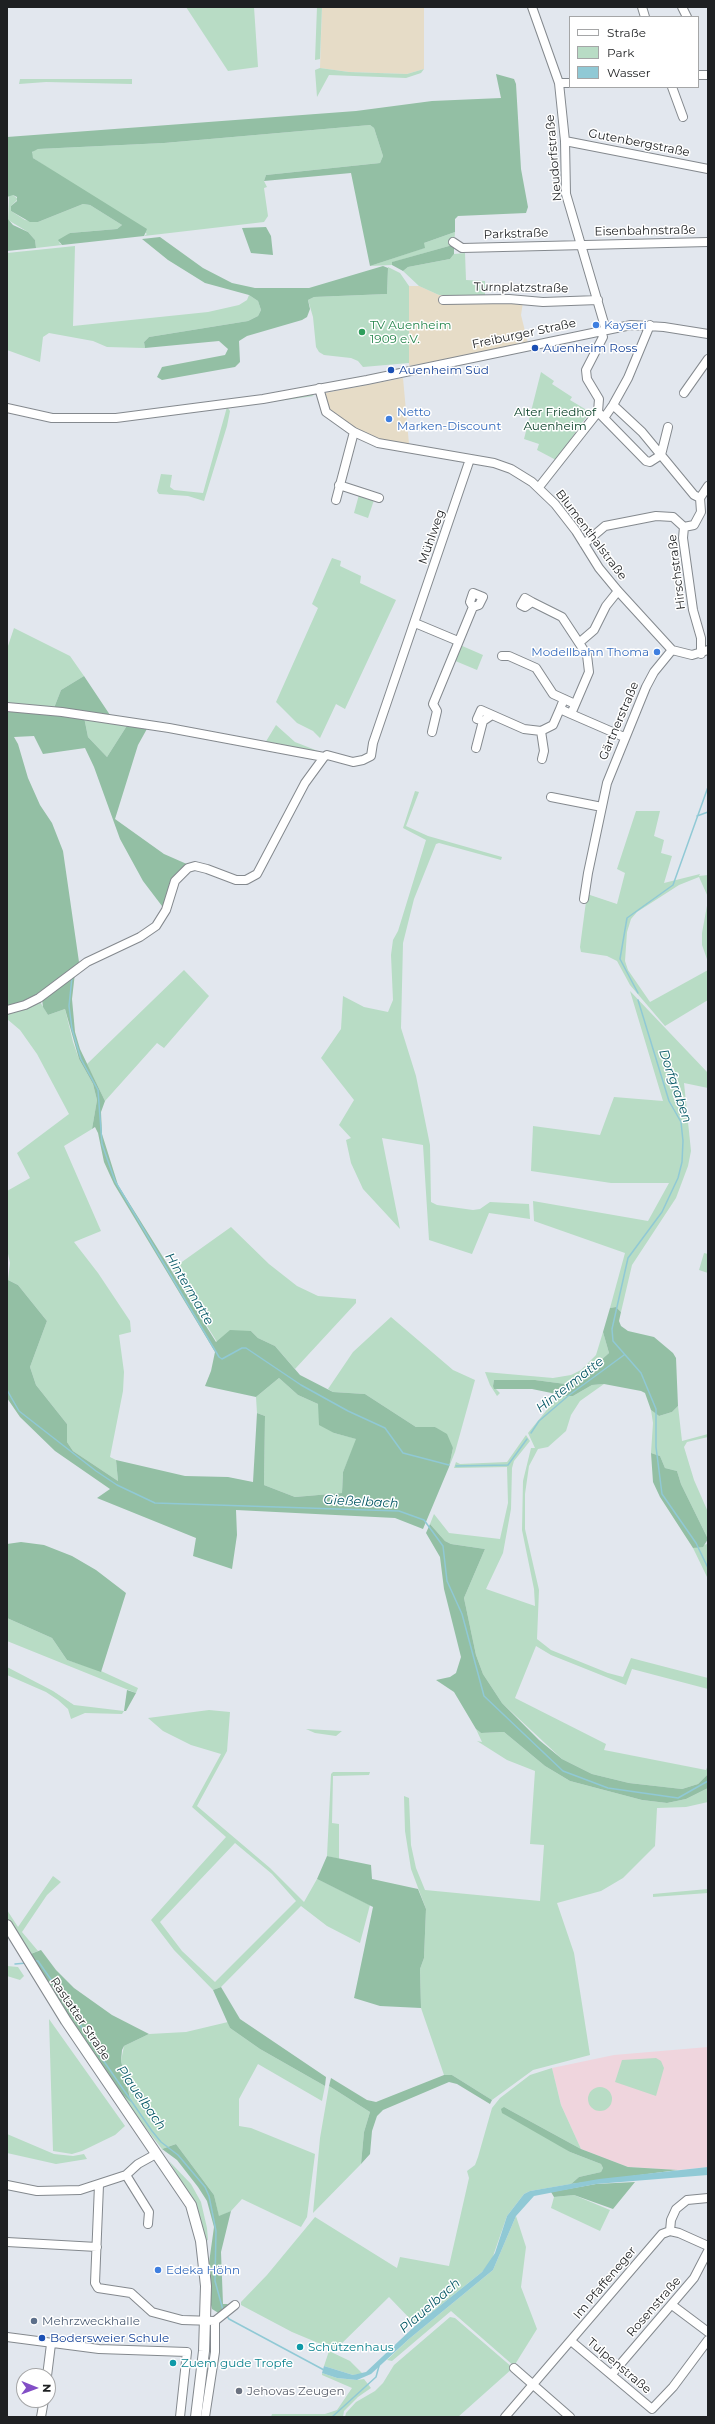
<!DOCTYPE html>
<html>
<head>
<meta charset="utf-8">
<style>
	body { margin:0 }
	#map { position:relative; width:715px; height:2424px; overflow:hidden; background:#e2e7ee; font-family:Montserrat,sans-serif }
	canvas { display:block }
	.frame { position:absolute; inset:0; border:8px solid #1e2022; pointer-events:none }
	.legend { position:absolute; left:569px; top:16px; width:130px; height:72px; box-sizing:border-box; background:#fff; border:1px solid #a5a6a7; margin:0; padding:5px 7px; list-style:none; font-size:12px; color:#1e2022 }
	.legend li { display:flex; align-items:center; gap:8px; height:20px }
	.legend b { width:20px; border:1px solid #a5a6a7 }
	.north { position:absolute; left:16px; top:2368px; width:40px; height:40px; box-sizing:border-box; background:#fff; border:1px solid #a5a6a7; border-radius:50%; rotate:91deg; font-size:11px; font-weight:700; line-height:16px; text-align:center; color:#1e2022 }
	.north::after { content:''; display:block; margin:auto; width:14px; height:18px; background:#824ec6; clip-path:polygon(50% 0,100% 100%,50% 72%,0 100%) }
</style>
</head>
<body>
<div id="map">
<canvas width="715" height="2424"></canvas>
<div class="frame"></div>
<ul class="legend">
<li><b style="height:5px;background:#fff"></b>Straße</li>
<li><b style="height:11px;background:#b8dcc5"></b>Park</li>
<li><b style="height:11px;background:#90c9d5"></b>Wasser</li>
</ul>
<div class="north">N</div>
</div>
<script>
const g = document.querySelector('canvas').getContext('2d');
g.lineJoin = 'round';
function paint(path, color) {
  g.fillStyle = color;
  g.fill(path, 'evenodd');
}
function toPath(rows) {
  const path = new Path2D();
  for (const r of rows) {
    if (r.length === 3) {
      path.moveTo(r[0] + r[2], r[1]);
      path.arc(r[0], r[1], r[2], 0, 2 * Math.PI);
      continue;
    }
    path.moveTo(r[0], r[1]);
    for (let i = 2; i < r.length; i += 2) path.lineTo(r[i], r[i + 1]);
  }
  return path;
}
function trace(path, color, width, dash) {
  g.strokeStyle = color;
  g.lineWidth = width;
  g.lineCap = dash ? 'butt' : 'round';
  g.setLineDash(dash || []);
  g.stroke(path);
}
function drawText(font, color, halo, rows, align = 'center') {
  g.font = font + ' Montserrat,sans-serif';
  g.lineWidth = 3;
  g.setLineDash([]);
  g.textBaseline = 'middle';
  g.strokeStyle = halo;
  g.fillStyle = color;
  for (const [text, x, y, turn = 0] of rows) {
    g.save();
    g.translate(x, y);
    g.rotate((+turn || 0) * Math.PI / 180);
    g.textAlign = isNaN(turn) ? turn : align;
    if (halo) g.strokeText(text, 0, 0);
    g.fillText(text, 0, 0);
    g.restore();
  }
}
paint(toPath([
	[322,7,424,7,424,69,407,74,349,72,320,68],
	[409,286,419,286,439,295,523,302,521,315,528,343,409,366],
	[403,378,409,444,387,442,359,431,328,409,325,393]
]), '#e6dcc7');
paint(toPath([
	[708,2047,708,2167,678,2170,628,2167,581,2149,561,2105,552,2068,614,2055]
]), '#efd5dd');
paint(toPath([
	[186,7,254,7,258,67,228,71],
	[317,7,322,7,320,59,315,60],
	[320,68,349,72,407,74,424,69,421,73,406,78,329,75,317,97,315,70],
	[20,79,132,79,132,84,46,82,19,84],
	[370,125,374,128,383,156,380,163,266,175,264,181,267,187,264,188,268,216,264,222,144,236,147,234,33,158,31,154,34,150,38,149,164,143],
	[9,195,13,195,18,199,11,206,11,211,25,220,38,222,83,204,90,205,122,225,117,229,70,233,59,243,62,245,36,248,35,240,28,232,8,220],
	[455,232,454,246,449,246,393,262,392,265,370,266,424,248,424,243],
	[75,246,73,326,208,312,239,305,247,300,249,295,258,301,261,310,258,316,248,321,149,337,144,342,145,348,107,347,93,341,49,333,43,337,40,362,7,350,7,253],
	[465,253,466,280,485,281,485,295,439,295,419,286,403,271,408,267,450,259,454,254],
	[388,267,400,273,409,286,409,363,363,367,358,361,351,358,324,355,319,352,316,347,313,317,308,300,314,297,387,294],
	[541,372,554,381,552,384,572,397,570,400,590,412,556,460,537,450,539,444,524,439],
	[308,393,314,396,234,407,236,405],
	[227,407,230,411,227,426,204,501,188,496,159,494,157,491,161,474,172,475,170,487,174,490,203,493],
	[360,491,375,497,368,518,354,513],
	[332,558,341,561,340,566,361,576,360,583,396,600,345,709,336,704,320,738,313,731,297,723,276,702,318,608,312,604],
	[14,628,70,656,84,676,61,690,54,708,7,705,7,649],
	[460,645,483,655,477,670,453,660],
	[84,717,128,724,107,757,88,737],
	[276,725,295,742,323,753,265,743],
	[415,791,419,792,406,826,428,836,502,857,501,860,439,843,436,844,414,899,403,943,401,1028,416,1076,430,1145,431,1202,437,1205,473,1210,480,1209,490,1202,529,1204,530,1219,489,1213,472,1254,429,1240,423,1145,382,1138,400,1229,363,1189,351,1163,346,1140,351,1138,339,1125,354,1100,321,1058,341,1029,343,996,364,1007,388,1012,393,1000,391,955,393,940,398,931,426,840,403,828],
	[636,811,660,811,654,836,664,840,661,853,672,856,664,883,700,874,699,876,708,875,708,897,699,877,679,885,637,912,631,919,627,932,625,961,628,970,650,1002,708,970,708,1000,665,1026,630,985,617,961,607,956,581,952,580,947,587,894,617,904,625,873,617,869],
	[708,900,708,962,702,945,702,933],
	[184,970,209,996,164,1048,157,1043,105,1101,87,1064],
	[630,991,708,1073,708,1088,684,1083,691,1151,688,1166,676,1198,632,1265,621,1312,616,1307,610,1308,625,1253,534,1221,533,1201,648,1221,669,1183,611,1183,531,1171,533,1126,600,1135,614,1097,663,1101],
	[39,1000,48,1015,65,1009,73,1042,79,1059,93,1084,97,1100,92,1129,64,1146,101,1231,74,1242,98,1273,130,1321,131,1332,119,1335,124,1372,123,1391,110,1457,116,1460,118,1481,73,1451,67,1442,67,1424,36,1385,30,1367,47,1321,18,1285,8,1280,10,1263,7,1249,7,1191,30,1178,17,1153,69,1114,37,1054,20,1030,7,1019,7,1013],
	[231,1227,269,1264,297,1286,318,1296,356,1299,356,1303,295,1369,275,1346,258,1338,251,1331,217,1342,172,1269],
	[704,1253,708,1254,708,1273,699,1270],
	[391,1317,453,1370,475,1380,455,1452,449,1467,453,1448,435,1427,416,1427,365,1394,333,1392,328,1389,353,1352],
	[603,1332,609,1353,573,1385,535,1380,494,1380,493,1386,500,1393,497,1396,490,1385,485,1372,553,1378,571,1375,581,1370,596,1355],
	[279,1378,298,1395,318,1404,334,1433,357,1439,343,1472,342,1493,295,1497,264,1485,265,1416,257,1413,256,1397],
	[604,1384,580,1401,571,1415,566,1431,548,1447,538,1449,529,1466,525,1494,525,1529,539,1590,537,1639,551,1650,608,1673,623,1677,631,1658,708,1678,708,1689,632,1669,626,1685,551,1655,536,1646,515,1698,606,1744,604,1750,706,1770,708,1765,708,1774,698,1784,682,1789,629,1783,592,1774,562,1759,502,1703,483,1674,476,1655,464,1598,485,1549,451,1544,445,1541,430,1524,434,1514,449,1533,500,1539,508,1503,507,1467,454,1468,456,1462,460,1464,507,1462,526,1435,530,1441,514,1461,512,1468,511,1509,503,1553,486,1589,535,1606,534,1589,522,1530,523,1481,531,1448,535,1448,528,1433,559,1395,573,1396,592,1385],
	[678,1406,682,1441,708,1434,708,1437,687,1442,684,1447,694,1480,708,1512,708,1539,681,1484,677,1471,665,1468,660,1456,651,1453,653,1423,651,1410,659,1416,672,1412],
	[708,1540,708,1579,693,1548,707,1544],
	[7,1618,52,1638,67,1660,101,1671,138,1688,136,1693,7,1641],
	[7,1667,53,1691,74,1705,124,1711,122,1714,85,1713,71,1719,68,1709,58,1700,46,1692,7,1675],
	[209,1710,230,1712,227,1751,197,1806,270,1868,304,1902,317,1879,370,1905,360,1943,327,1926,301,1906,221,1987,213,1990,174,1950,151,1920,226,1837,192,1807,221,1754,191,1745,163,1731,148,1718],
	[235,1843,272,1874,296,1901,215,1982,182,1951,160,1922],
	[306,1729,342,1731,336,1736,315,1733],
	[476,1729,481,1733,504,1732,545,1766,570,1781,642,1800,667,1803,686,1799,708,1788,708,1802,686,1807,657,1808,655,1846,623,1878,601,1891,557,1903,574,1953,590,2055,533,2070,492,2100,452,2075,444,2075,421,2008,420,1969,424,1958,426,1909,411,1869,405,1831,404,1796,409,1798,411,1845,416,1868,425,1890,540,1901,544,1845,530,1844,535,1771,507,1760,477,1741,482,1742],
	[333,1772,370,1772,369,1775,333,1776,332,1823,339,1824,339,1859,327,1856,331,1774],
	[53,1876,61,1882,47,1895,22,1932,38,1951,28,1955,7,1918,7,1910,18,1927],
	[708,1889,708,1893,653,1897,653,1894],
	[7,1966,18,1967,24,1976,20,1980,7,1976],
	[49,2019,125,2126,115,2135,82,2151,72,2154,53,2151],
	[228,2022,230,2028,260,2049,325,2086,322,2101,258,2064,239,2099,239,2126,251,2128,315,2154,307,2217,301,2227,242,2199,231,2211,219,2217,214,2195,176,2144,162,2149,114,2087,131,2101,121,2061,124,2046,149,2034,186,2032],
	[656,2058,661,2061,664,2068,656,2096,615,2082,622,2060],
	[552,2068,561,2105,581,2149,504,2107,570,2152,601,2164,603,2168,601,2172,579,2177,571,2184,530,2191,524,2194,507,2216,491,2262,482,2272,416,2325,389,2297,335,2350,292,2332,241,2305,241,2302,267,2275,315,2217,397,2268,400,2257,449,2266,469,2178,467,2171,475,2165,478,2157,492,2108,500,2098,530,2075],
	[329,2086,370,2112,364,2132,361,2164,313,2213,320,2138],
	[600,2099,12],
	[7,2134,54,2154,73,2156,84,2154,87,2159,56,2164,7,2153],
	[169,2161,191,2184,201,2202,207,2228,208,2240,205,2241,183,2185],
	[574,2195,610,2210,600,2231,551,2208,554,2197],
	[516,2216,526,2247,521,2287,537,2329,514,2366,451,2311,392,2361,387,2360,409,2339,493,2270],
	[450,2317,455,2318,513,2368,458,2417,345,2417,346,2413,356,2402,375,2391,383,2383,394,2365],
	[329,2351,350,2361,363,2374,353,2375,324,2366],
	[322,2373,337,2378,357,2380,364,2379,371,2388,358,2397,344,2411,343,2417,271,2417,272,2414,325,2414,337,2410,352,2388,322,2375]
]), '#b8dcc5');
paint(toPath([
	[496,74,514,79,516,84,521,169,528,207,526,213,458,216,455,219,455,232,424,243,425,248,370,266,351,173,264,181,266,175,380,163,383,156,374,128,370,125,164,143,38,149,32,152,33,158,147,229,144,236,62,245,58,240,70,233,117,229,122,225,90,205,83,204,38,222,30,222,11,211,11,206,17,201,17,197,13,195,7,197,7,137,356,111,432,101,501,98],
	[7,218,13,225,28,232,35,240,36,248,7,251],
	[266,227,271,236,273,255,251,253,242,228],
	[160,237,203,268,232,283,255,288,309,288,383,266,388,268,387,294,314,297,308,300,310,309,307,317,302,320,247,336,239,341,240,362,235,367,162,380,157,377,162,367,225,355,228,349,219,341,145,348,144,342,149,337,248,321,258,316,261,310,258,301,249,295,205,283,168,260,142,239],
	[449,246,454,246,454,254,450,259,408,267,403,271,392,265,392,262],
	[84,676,110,715,54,708,61,690],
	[7,709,84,717,88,737,107,757,128,724,148,727,138,745,115,819,164,854,189,865,181,870,165,910,143,881,120,839,94,767,85,748,43,754,34,736,14,737,18,744,28,778,40,805,52,823,63,851,79,962,77,967,20,1005,7,1007],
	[75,973,72,999,75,1032,80,1049,105,1101,101,1112,102,1134,118,1185,216,1342,230,1330,251,1331,258,1338,275,1346,300,1375,333,1392,365,1394,416,1427,435,1427,447,1434,453,1448,449,1467,423,1529,395,1518,236,1510,237,1535,232,1569,193,1556,196,1538,97,1498,110,1489,55,1451,20,1417,7,1398,8,1280,18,1285,47,1321,30,1367,36,1385,67,1424,67,1442,73,1451,118,1481,116,1460,185,1476,228,1477,253,1482,257,1413,265,1416,264,1485,295,1497,342,1493,343,1472,356,1439,334,1433,319,1425,318,1404,298,1395,279,1378,256,1397,205,1386,211,1371,215,1352,114,1184,104,1162,98,1133,95,1127,92,1129,97,1100,93,1084,79,1059,65,1009,48,1015,43,1007,42,999],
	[616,1307,621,1312,619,1321,621,1326,628,1331,654,1337,673,1353,676,1358,678,1406,672,1412,659,1416,651,1410,645,1393,641,1391,604,1384,592,1385,573,1396,566,1396,532,1389,494,1389,493,1386,494,1380,535,1380,573,1385,609,1353,603,1332,610,1308],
	[651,1453,660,1456,665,1468,677,1471,681,1484,708,1539,703,1547,693,1548,660,1497,653,1482],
	[430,1524,445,1541,451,1544,485,1549,464,1598,476,1655,483,1674,502,1703,539,1740,562,1759,592,1774,629,1783,682,1789,698,1784,708,1774,708,1788,686,1799,667,1803,642,1800,570,1781,545,1766,504,1732,481,1733,476,1729,454,1692,436,1680,450,1677,456,1673,461,1657,444,1589,440,1557,426,1533],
	[21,1542,44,1545,72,1556,96,1570,126,1593,101,1672,67,1660,52,1638,7,1618,7,1544],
	[127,1690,136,1693,126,1711,124,1711],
	[327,1856,371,1865,372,1879,418,1889,426,1909,424,1958,420,1969,421,2008,380,2006,354,1998,373,1907,317,1879],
	[41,1950,56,1970,74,1988,112,2015,149,2034,124,2046,122,2050,121,2061,131,2102,114,2087,28,1955],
	[221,1987,240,2019,326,2077,325,2086,260,2049,230,2028,213,1990],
	[444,2075,452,2075,492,2100,490,2104,457,2084,449,2082,383,2110,377,2116,372,2131,370,2154,361,2164,364,2132,370,2112,329,2086,331,2078,367,2100,376,2102],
	[504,2107,581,2149,628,2167,678,2170,571,2184,579,2177,601,2172,603,2168,601,2164,570,2152,502,2113,501,2109],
	[176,2144,214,2195,219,2216,231,2211,221,2252,223,2304,228,2304,220,2314,212,2309,210,2301,208,2270,214,2227,207,2201,198,2187,177,2160,162,2149],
	[635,2182,613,2209,574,2195,554,2197,551,2192,596,2184]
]), '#93bfa4');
paint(toPath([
	[708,2167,708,2175,596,2184,534,2196,516,2216,493,2270,409,2339,371,2374,357,2380,337,2378,322,2373,324,2366,353,2375,366,2372,416,2325,482,2272,495,2253,507,2216,524,2194,530,2191,599,2179]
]), '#90c9d5');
trace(toPath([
	[697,816,708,812],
	[72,977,69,1006,72,1029,81,1059,98,1090,102,1144,115,1181,219,1357,222,1359,242,1348,246,1348,301,1385,348,1411,385,1428,403,1453,449,1465],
	[638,993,620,959,627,918,673,885,708,787],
	[638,1000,669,1101,681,1122,683,1141,682,1162,678,1178,662,1212,628,1258,612,1329,613,1341,641,1373,656,1409,656,1447,662,1494,696,1543,708,1568],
	[7,1390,19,1411,96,1471,117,1485,155,1503,399,1511,424,1520,443,1546,447,1581,462,1614,484,1696,563,1771,608,1788,678,1798,708,1781],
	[531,1433,539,1421,568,1396,624,1355],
	[456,1466,508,1465,527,1439],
	[34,1961,38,1961,52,1981,101,2057,152,2131,161,2142,178,2155,205,2187,209,2196,216,2231,215,2281,223,2310],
	[15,1964,27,1963],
	[226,2315,229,2319,324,2370],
	[332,2417,376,2377,379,2366]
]), '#90c9d5', 1.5);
const minor = toPath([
	[532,7,559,83,565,141,566,194,606,330],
	[642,7,645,17],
	[682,7,687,17],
	[698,75,708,75],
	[559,83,570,83],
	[672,87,683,117],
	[565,141,708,169],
	[453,242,462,248,708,242],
	[443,300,509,299,543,302,598,300],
	[319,388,326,412,354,432,378,443,494,463,511,469,532,482,555,504,576,531,599,568,618,591,672,650,692,655,708,650],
	[684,393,708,359],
	[613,405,642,432,661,455],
	[7,408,52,418,116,418,263,399,367,380,631,325,664,327,708,334],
	[598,412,646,461,650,462,661,455,694,495,700,498,708,486],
	[604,418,613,405,628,378,650,325],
	[661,455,668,427],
	[339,485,379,498],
	[539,487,598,412,599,399,587,379,586,370,603,337,601,331],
	[700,498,701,512,694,525,684,527,683,538,693,610,701,638,701,654],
	[336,500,354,432],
	[584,544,605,526,656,516,673,517,684,527],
	[473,593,483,597,479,605,473,607,470,602,473,593],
	[525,598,532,602,525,607,521,605,525,598],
	[532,602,562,617,587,655,589,672,571,714,560,709,564,699,575,704],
	[415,623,458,641],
	[580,642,594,630,606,606,618,591],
	[502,656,509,656,536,668,553,694,564,699],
	[7,707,62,712,169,728,324,757,327,755,353,762,363,760,371,756,373,743,470,459],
	[571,714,624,737],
	[492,715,483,721,477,719,481,710,524,729,541,731,553,725,560,709],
	[541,731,544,751,542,759],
	[432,732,437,711,433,704,473,607],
	[476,748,483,721],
	[551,797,602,807],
	[584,899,588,873,607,783,646,687,654,672,672,650],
	[7,1010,25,1005,39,998,87,962,140,937,156,926,166,910,175,881,188,868,195,866,207,869,236,880,246,880,257,874,305,783,324,757],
	[126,2175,149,2212,148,2224],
	[7,2185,37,2191,80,2190,126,2175,138,2164,156,2154],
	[99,2185,95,2283,98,2288,131,2293,152,2312,182,2320,215,2321],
	[670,2231,671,2220,676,2209,687,2200,708,2198],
	[7,2242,97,2247],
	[672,2305,708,2332],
	[215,2321,235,2305],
	[7,2337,99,2349,187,2352,180,2417],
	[571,2341,652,2409,673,2387,708,2340],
	[514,2368,570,2417],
	[612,2374,694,2278,708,2251],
	[47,2376,51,2344],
	[41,2417,44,2400],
	[205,2417,215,2352,215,2321],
	[505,2417,662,2234,670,2231,679,2233,708,2246]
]);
const major = toPath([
	[7,1925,66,2021,191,2205,201,2241,206,2286,204,2351,196,2417]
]);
trace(minor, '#84898e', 10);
trace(major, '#84898e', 12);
trace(minor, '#fff', 8);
trace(major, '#fff', 10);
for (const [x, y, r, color] of [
	[596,325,4,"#3f7fe0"],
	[362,332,4,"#2e9e5b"],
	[535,348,4,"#1a4fb4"],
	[391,370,4,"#1a4fb4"],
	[389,419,4,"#3f7fe0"],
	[657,652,4,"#3f7fe0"],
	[158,2270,4,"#3f7fe0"],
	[34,2321,4,"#5c6f8a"],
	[42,2338,4,"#1a4fb4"],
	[300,2347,4,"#0f9aa8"],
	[173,2363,4,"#0f9aa8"],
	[239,2391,4,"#6b7280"]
]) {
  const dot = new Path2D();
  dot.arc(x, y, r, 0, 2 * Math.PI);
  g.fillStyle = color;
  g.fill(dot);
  trace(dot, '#fff', 1.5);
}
drawText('12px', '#1e2022', '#fff', [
	["Gutenbergstraße",639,143,11],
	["Neudorfstraße",554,158,-95],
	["Eisenbahnstraße",645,231,-1],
	["Parkstraße",516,234,-2],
	["Turnplatzstraße",521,288,1],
	["Freiburger Straße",524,334,-12],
	["Blumenthalstraße",591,535,53],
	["Mühlweg",432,537,-71],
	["Hirschstraße",677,572,-97],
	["Gärtnerstraße",619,721,-67],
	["Rastatter Straße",80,2019,56],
	["Im Pfaffeneger",605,2283,-50],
	["Rosenstraße",654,2307,-49],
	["Tulpenstraße",619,2366,40]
]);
drawText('12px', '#27864d', '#fff', [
	["TV Auenheim",370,325],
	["1909 e.V.",370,339]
], 'left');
drawText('12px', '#366cbe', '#fff', [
	["Kayseri",604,325],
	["Netto",397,412],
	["Marken-Discount",397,426],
	["Modellbahn Thoma",649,652,"right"],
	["Edeka Höhn",166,2270]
], 'left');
drawText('12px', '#164399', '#fff', [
	["Auenheim Ross",543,348],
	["Auenheim Süd",399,370],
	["Bodersweier Schule",50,2338]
], 'left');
drawText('12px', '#033c22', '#fff', [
	["Alter Friedhof",555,412],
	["Auenheim",555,426]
]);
drawText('12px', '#4e5e75', '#fff', [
	["Mehrzweckhalle",42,2321]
], 'left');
drawText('12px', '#0d838f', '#fff', [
	["Schützenhaus",308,2347],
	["Zuem gude Tropfe",181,2363]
], 'left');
drawText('12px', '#5b616d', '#fff', [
	["Jehovas Zeugen",247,2391]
], 'left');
drawText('italic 13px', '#065866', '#fff', [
	["Dorfgraben",675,1086,71],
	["Hintermatte",189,1289,59],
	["Hintermatte",570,1385,-38],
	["Gießelbach",361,1502,3],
	["Plauelbach",141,2098,55],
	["Plauelbach",430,2306,-41]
]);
</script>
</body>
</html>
